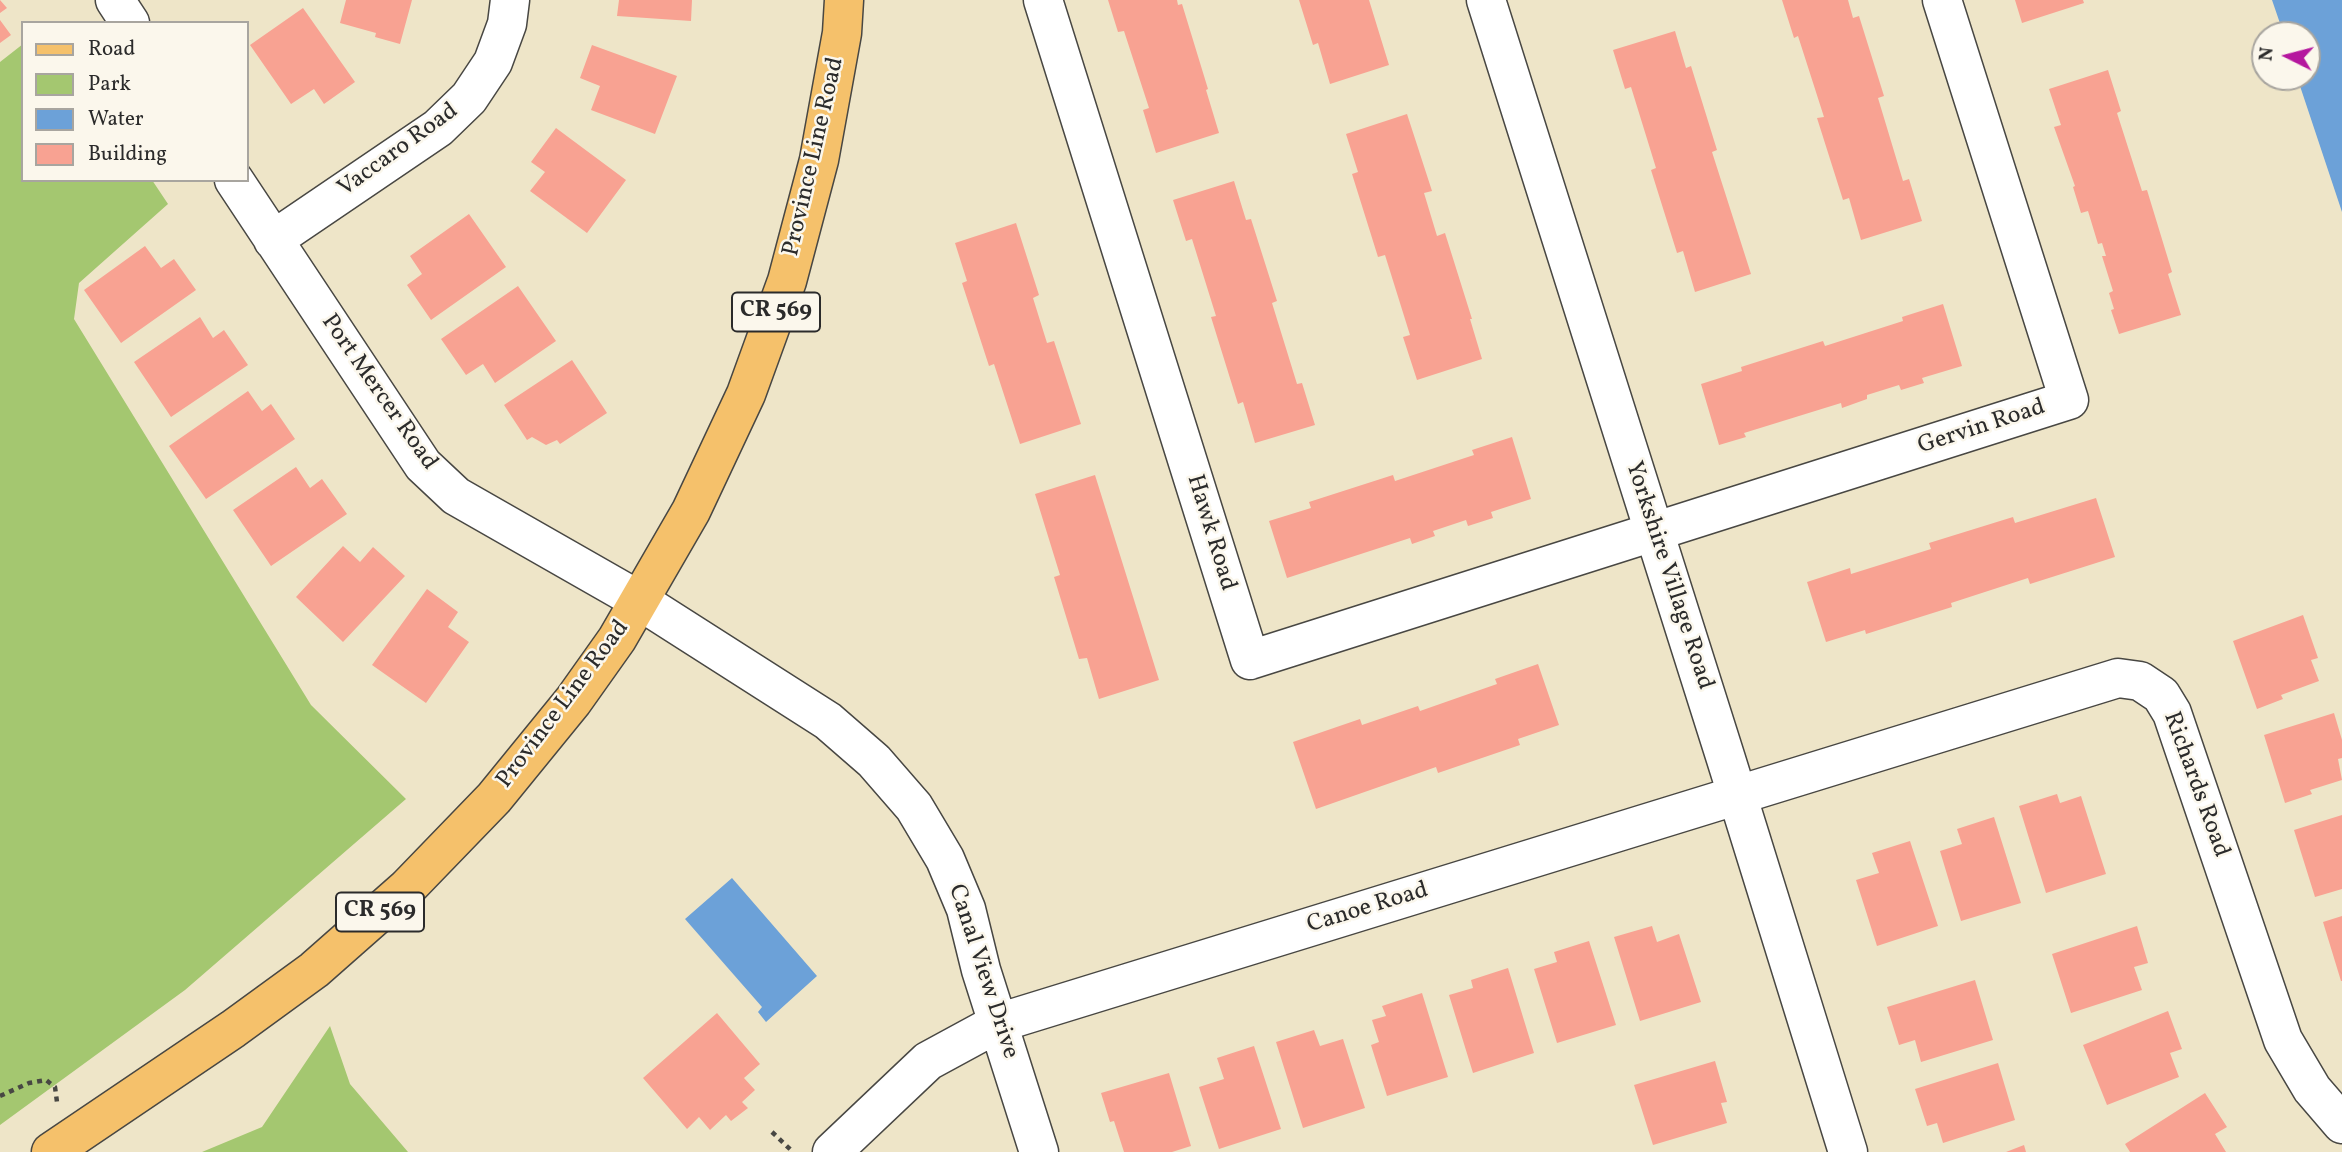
<!DOCTYPE html>
<html>
<head>
<meta charset="utf-8">
<style>
	body { margin:0 }
	#map { position:relative; width:2342px; height:1152px; overflow:hidden; background:#eee5c8; font-family:Vollkorn,serif }
	canvas { display:block }
	.legend { position:absolute; left:21px; top:21px; width:228px; height:161px; box-sizing:border-box; background:#fbf7ec; border:2px solid #a8a59f; margin:0; padding:9px 12px; list-style:none; font-size:21px; color:#2b2b2b }
	.legend li { display:flex; align-items:center; gap:14px; height:35px }
	.legend b { width:35px; border:2px solid #a8a59f }
	.north { position:absolute; left:2251px; top:21px; width:70px; height:70px; box-sizing:border-box; background:#fbf7ec; border:2px solid #a8a59f; border-radius:50%; rotate:276deg; font-size:19px; font-weight:700; line-height:28px; text-align:center; color:#2b2b2b }
	.north::after { content:''; display:block; margin:auto; width:24px; height:32px; background:#b5179e; clip-path:polygon(50% 0,100% 100%,50% 72%,0 100%) }
</style>
</head>
<body>
<div id="map">
<canvas width="2342" height="1152"></canvas>
<ul class="legend">
<li><b style="height:9px;background:#f5c16b"></b>Road</li>
<li><b style="height:19px;background:#a4c770"></b>Park</li>
<li><b style="height:19px;background:#6ca1d8"></b>Water</li>
<li><b style="height:19px;background:#f8a292"></b>Building</li>
</ul>
<div class="north">N</div>
</div>
<script>
const g = document.querySelector('canvas').getContext('2d');
g.lineJoin = 'round';
function paint(path, color) {
  g.fillStyle = color;
  g.fill(path, 'evenodd');
}
function toPath(rows) {
  const path = new Path2D();
  for (const r of rows) {
    path.moveTo(r[0], r[1]);
    for (let i = 2; i < r.length; i += 2) path.lineTo(r[i], r[i + 1]);
  }
  return path;
}
function trace(path, color, width, dash) {
  g.strokeStyle = color;
  g.lineWidth = width;
  g.lineCap = dash ? 'butt' : 'round';
  g.setLineDash(dash || []);
  g.stroke(path);
}
function drawText(font, color, halo, rows, align = 'center') {
  g.font = font + ' Vollkorn,serif';
  g.lineWidth = 5;
  g.setLineDash([]);
  g.textBaseline = 'middle';
  g.strokeStyle = halo;
  g.fillStyle = color;
  for (const [text, x, y, turn = 0] of rows) {
    g.save();
    g.translate(x, y);
    g.rotate((+turn || 0) * Math.PI / 180);
    g.textAlign = isNaN(turn) ? turn : align;
    if (halo) g.strokeText(text, 0, 0);
    g.fillText(text, 0, 0);
    g.restore();
  }
}
paint(toPath([
	[23,44,23,180,152,180,168,204,79,283,74,319,311,705,406,799,185,990,0,1125,0,62],
	[330,1026,350,1084,408,1152,202,1152,262,1127]
]), '#a4c770');
paint(toPath([
	[2272,0,2342,0,2342,212,2297,77,2307,77,2307,35,2284,35],
	[732,878,817,976,766,1022,758,1012,762,1007,685,919]
]), '#6ca1d8');
paint(toPath([
	[0,0,7,8,0,13],
	[346,0,412,0,400,44,375,37,376,33,340,23],
	[619,0,692,0,691,21,617,16],
	[1108,0,1177,0,1178,5,1182,4,1208,89,1206,90,1219,133,1156,153,1143,110,1149,108,1124,31,1118,32],
	[1299,0,1369,0,1389,65,1330,84,1318,43,1313,45],
	[1782,0,1848,0,1853,18,1859,16,1884,96,1878,98,1903,181,1909,179,1922,221,1861,240,1849,198,1843,200,1817,118,1824,117,1798,36,1794,38],
	[2015,0,2083,0,2084,3,2022,23],
	[303,8,355,82,324,104,314,89,291,104,250,45],
	[0,20,11,35,0,43],
	[1675,31,1686,68,1691,66,1717,150,1712,152,1751,274,1695,292,1683,251,1677,253,1651,170,1656,168,1631,87,1625,89,1613,50],
	[592,45,677,76,655,134,591,110,600,86,580,78],
	[2108,70,2121,111,2117,113,2142,191,2147,190,2172,272,2168,274,2181,315,2119,334,2111,310,2114,309,2109,293,2113,291,2102,256,2106,256,2102,243,2098,244,2088,211,2081,213,2073,187,2075,186,2054,127,2061,125,2049,89],
	[1407,114,1432,191,1424,193,1437,236,1445,233,1472,319,1470,319,1482,359,1417,380,1403,337,1410,335,1385,255,1378,257,1352,174,1358,172,1346,134],
	[556,128,626,180,587,233,530,191,545,172,531,162],
	[1234,181,1246,220,1251,219,1277,301,1272,303,1297,384,1302,383,1315,425,1255,443,1243,402,1238,404,1211,317,1216,316,1192,239,1186,241,1173,200],
	[469,214,506,267,431,320,407,285,422,274,410,256],
	[1016,223,1039,295,1033,298,1047,343,1054,341,1081,424,1020,444,994,364,989,366,962,283,967,281,955,243],
	[145,246,161,268,174,259,196,290,121,343,84,290],
	[518,286,556,341,495,383,483,364,466,375,441,339],
	[1943,304,1962,366,1922,378,1924,383,1901,390,1899,385,1867,395,1867,399,1842,408,1841,403,1744,433,1746,437,1719,445,1701,384,1742,371,1741,367,1823,341,1825,346,1903,321,1902,317],
	[200,317,213,338,224,330,248,365,171,417,134,362],
	[572,360,607,413,560,444,557,440,546,445,532,437,527,440,504,405],
	[248,391,262,411,271,404,295,439,206,499,169,446],
	[1512,437,1531,499,1491,512,1493,518,1468,526,1466,520,1433,531,1435,536,1412,544,1410,538,1287,578,1269,521,1311,508,1309,502,1393,475,1395,481,1474,455,1472,450],
	[296,467,310,488,322,479,347,514,271,566,233,510],
	[1095,475,1159,680,1099,699,1087,658,1079,659,1054,577,1060,575,1035,494],
	[2096,498,2115,557,2030,584,2028,578,1951,603,1952,607,1866,634,1865,630,1826,642,1807,582,1850,568,1851,574,1931,549,1929,543,2013,517,2015,523],
	[343,546,360,562,373,547,405,576,343,642,296,597],
	[427,589,458,612,448,627,469,642,426,703,372,665],
	[2303,615,2318,658,2311,660,2319,681,2281,695,2283,699,2257,709,2233,641],
	[1538,664,1559,725,1518,739,1520,745,1438,773,1436,767,1316,809,1293,742,1360,719,1362,725,1418,706,1420,711,1497,684,1495,679],
	[2334,713,2342,740,2342,758,2338,759,2342,780,2310,790,2312,794,2285,803,2264,735],
	[2057,794,2060,803,2081,796,2106,874,2046,893,2019,806],
	[2342,815,2342,889,2315,897,2294,830],
	[1994,817,2021,903,1961,921,1940,851,1962,844,1957,829],
	[1910,841,1938,926,1877,946,1856,880,1879,873,1872,853],
	[2342,916,2342,981,2341,981,2323,922],
	[1652,926,1657,942,1679,934,1701,1002,1640,1021,1614,937],
	[2137,926,2148,963,2134,967,2142,990,2071,1013,2052,954],
	[1589,941,1616,1025,1557,1043,1534,969,1557,962,1554,952],
	[1508,968,1534,1053,1473,1073,1449,995,1473,988,1471,980],
	[1975,980,1993,1040,1921,1062,1915,1040,1899,1045,1887,1007],
	[1422,993,1448,1077,1387,1096,1371,1045,1379,1042,1372,1020,1386,1016,1382,1006],
	[2168,1011,2182,1049,2170,1053,2179,1077,2107,1105,2083,1045],
	[717,1013,760,1064,744,1078,755,1090,742,1102,748,1108,731,1121,726,1115,710,1130,699,1117,687,1129,643,1078],
	[1314,1030,1320,1046,1343,1039,1365,1108,1303,1128,1276,1042],
	[1254,1046,1281,1129,1219,1149,1199,1087,1224,1079,1217,1058],
	[1715,1061,1727,1102,1721,1103,1727,1123,1653,1145,1634,1085],
	[1998,1063,2015,1120,1943,1143,1937,1123,1927,1126,1915,1089],
	[1169,1073,1191,1146,1172,1152,1124,1152,1114,1121,1110,1122,1101,1093],
	[2205,1093,2227,1127,2215,1134,2226,1152,2130,1152,2125,1144],
	[2024,1145,2026,1152,2006,1152]
]), '#f8a292');
const minor = toPath([
	[115,0,130,23],
	[1043,0,1250,660,2069,400,1942,0],
	[1486,0,1726,759,1848,1152],
	[234,180,423,465,456,496,640,601,828,721,874,761,914,807,945,859,966,909,981,970,1039,1152],
	[273,240,438,128,469,98,493,62,507,24,510,0],
	[832,1152,928,1061,998,1023,2118,678,2140,681,2161,695,2172,713,2283,1040,2312,1089,2342,1124]
]);
const major = toPath([
	[51,1152,233,1029,314,970,407,888,494,798,573,701,617,639,691,511,746,394,787,281,819,160,842,33,844,0]
]);
trace(minor, '#484743', 41);
trace(major, '#484743', 41);
trace(toPath([
	[0,1096,29,1083,46,1080,55,1087,57,1102],
	[772,1132,793,1152]
]), '#484743', 4.5, [5, 5]);
trace(minor, '#fff', 38);
trace(major, '#f5c16b', 38);
for (const [x, y, w] of [
	[776,312,88],
	[380,912,88]
]) {
  const box = new Path2D();
  box.roundRect(x - w / 2, y - 19.5, w, 39, 5);
  g.fillStyle = '#fbf7ec';
  g.fill(box);
  trace(box, '#2b2b2b', 2);
}
drawText('bold 23px', '#2b2b2b', null, [
	["CR 569",776,312],
	["CR 569",380,912]
]);
drawText('24px', '#2b2b2b', '#fbf7ec', [
	["Vaccaro Road",399,151,-36],
	["Province Line Road",815,157,-77],
	["Port Mercer Road",378,393,55],
	["Gervin Road",1982,428,-18],
	["Hawk Road",1210,533,73],
	["Yorkshire Village Road",1668,576,72],
	["Province Line Road",564,705,-53],
	["Richards Road",2195,785,70],
	["Canoe Road",1368,909,-17],
	["Canal View Drive",982,972,72]
]);
</script>
</body>
</html>
